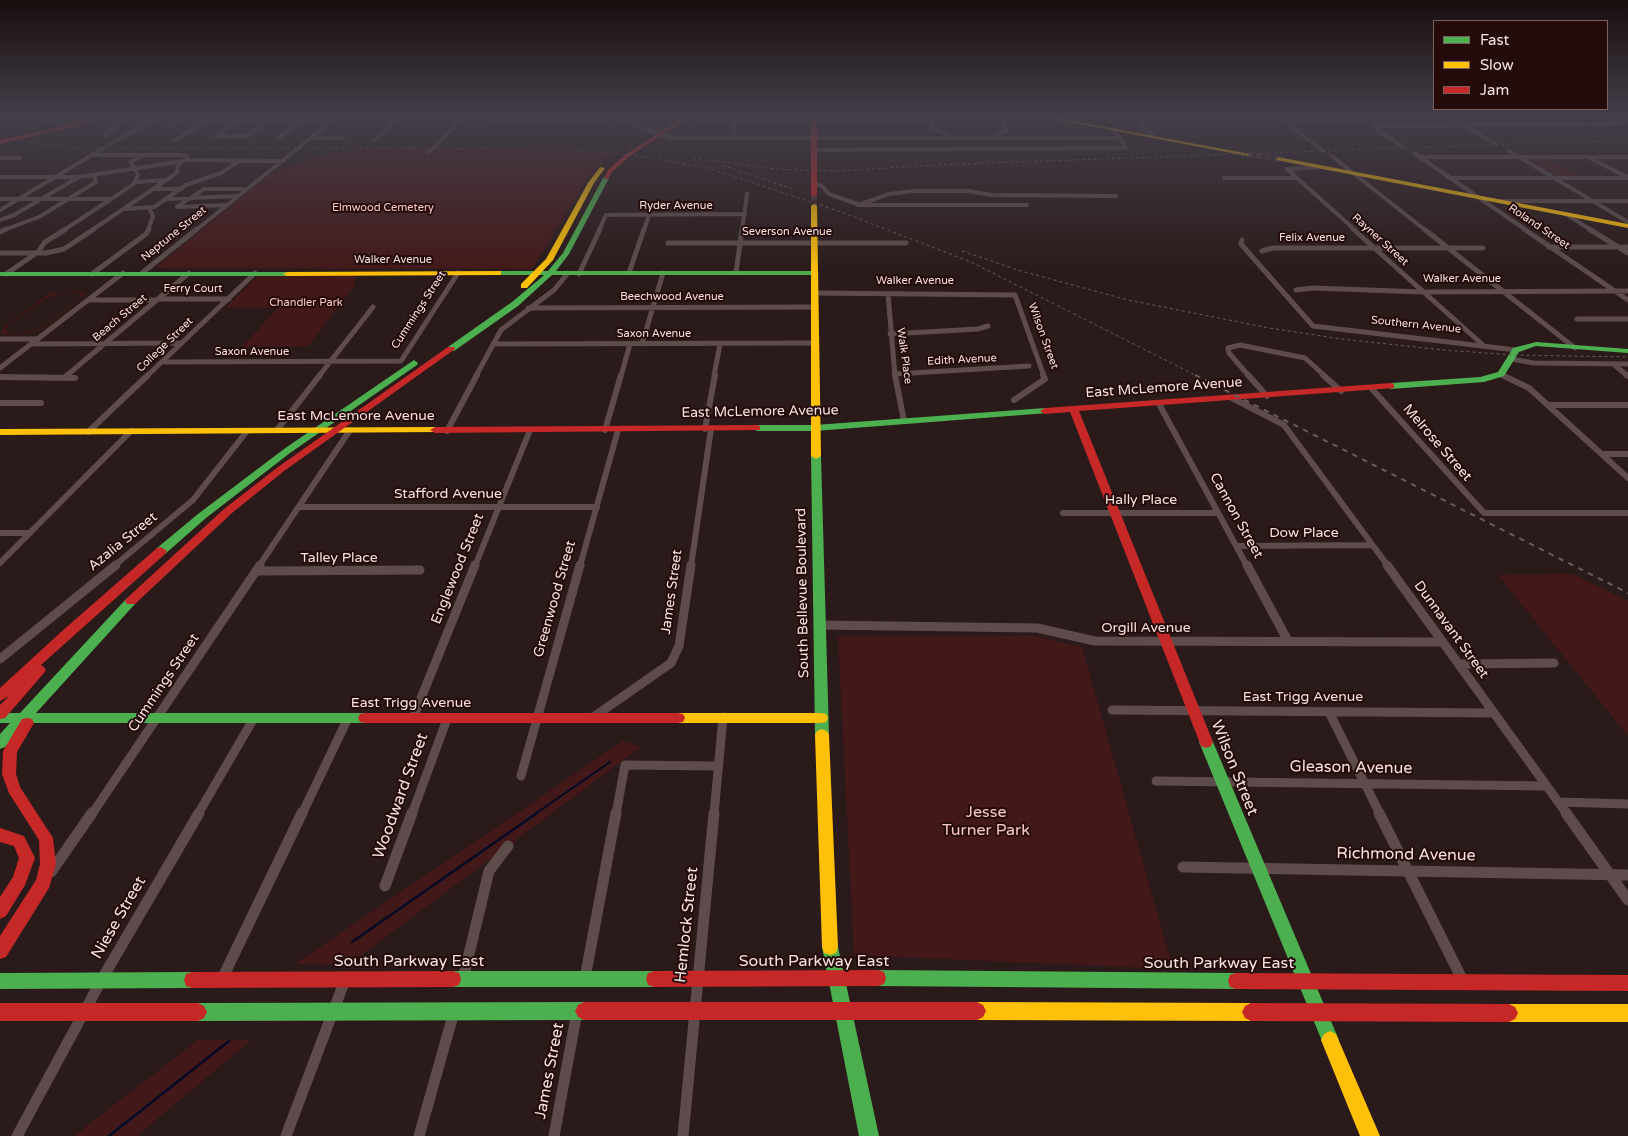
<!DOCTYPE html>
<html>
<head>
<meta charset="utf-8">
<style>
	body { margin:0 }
	#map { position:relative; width:1628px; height:1136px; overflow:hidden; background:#2a1a19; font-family:"Varela Round",sans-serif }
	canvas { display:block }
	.legend { position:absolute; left:1433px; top:20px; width:175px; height:90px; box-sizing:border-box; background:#250a0a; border:1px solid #796060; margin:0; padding:6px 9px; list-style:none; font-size:15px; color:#f7e2e1 }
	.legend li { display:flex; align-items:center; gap:10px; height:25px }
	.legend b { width:25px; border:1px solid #796060 }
</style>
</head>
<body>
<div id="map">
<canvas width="1628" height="1136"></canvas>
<ul class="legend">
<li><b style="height:6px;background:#4caf50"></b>Fast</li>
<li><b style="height:6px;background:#ffc107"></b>Slow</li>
<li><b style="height:6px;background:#c62828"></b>Jam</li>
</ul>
</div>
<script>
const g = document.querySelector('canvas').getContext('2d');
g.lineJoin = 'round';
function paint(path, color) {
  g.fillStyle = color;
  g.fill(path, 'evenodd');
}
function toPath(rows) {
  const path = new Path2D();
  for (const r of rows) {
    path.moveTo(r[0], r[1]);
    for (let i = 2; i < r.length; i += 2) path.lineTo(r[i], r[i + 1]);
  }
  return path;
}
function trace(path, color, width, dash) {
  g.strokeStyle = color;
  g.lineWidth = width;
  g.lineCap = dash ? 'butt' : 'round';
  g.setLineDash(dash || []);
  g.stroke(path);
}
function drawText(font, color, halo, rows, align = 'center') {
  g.font = font + ' "Varela Round",sans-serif';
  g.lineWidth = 4;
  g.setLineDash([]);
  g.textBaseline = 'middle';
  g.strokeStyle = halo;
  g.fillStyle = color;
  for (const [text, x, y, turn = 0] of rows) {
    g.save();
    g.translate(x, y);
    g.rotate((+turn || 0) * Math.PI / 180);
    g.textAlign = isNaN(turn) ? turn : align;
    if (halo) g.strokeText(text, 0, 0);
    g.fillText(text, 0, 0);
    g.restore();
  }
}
paint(toPath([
	[410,147,565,150,612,153,590,175,532,269,155,268,272,173,318,156,373,148],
	[1526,158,1548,158,1581,176,1557,176],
	[259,275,356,275,354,286,308,346,242,347,278,308,225,308],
	[53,291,56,291,52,295,75,291,83,292,85,295,45,328,21,335,3,334,2,330,5,326],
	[68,292,80,293,82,297,44,327,17,335,5,331,8,325,45,299],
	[1572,574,1628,601,1628,736,1498,575],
	[838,636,1033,636,1082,647,1173,969,854,955],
	[623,741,641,747,348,965,295,964],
	[198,1040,251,1040,137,1136,74,1136]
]), '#431818');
trace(toPath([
	[535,814,610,762]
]), '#040b26', 2);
trace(toPath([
	[352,942,537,813],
	[109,1136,229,1041]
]), '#040b26', 2.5);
trace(toPath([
	[102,149,112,143],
	[1322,150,1333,157]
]), '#493837', 4, [4, 2]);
trace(toPath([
	[1247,154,1278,159],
	[814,195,814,206]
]), '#493837', 6, [6, 3]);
trace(toPath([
	[39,117,72,127],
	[613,117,672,138,1120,138],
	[928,117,933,128,950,136],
	[1136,117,1154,137],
	[1279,117,1322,150],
	[1450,117,1496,144],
	[462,118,591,121,614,117],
	[1284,120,1365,120],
	[208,121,332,121],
	[698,121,929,121],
	[1463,125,1628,123],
	[1373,126,1465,126],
	[1374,127,1403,147],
	[167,128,186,117],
	[105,135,131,117],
	[217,135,238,121],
	[216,136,247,136,266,121],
	[994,136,1007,130,1002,117],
	[310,138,343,138],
	[733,138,737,117],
	[277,139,301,121],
	[174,141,212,118],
	[374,141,400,117],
	[112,143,158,117],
	[814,150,1126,148,1113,129],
	[1509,151,1628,222],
	[429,152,464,117],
	[1414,153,1526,230],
	[91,155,181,155,187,156,187,160,284,161],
	[1333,157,1425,230],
	[1419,157,1628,157],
	[0,158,20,158],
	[1590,158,1627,177],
	[1321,167,1287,169,1355,230],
	[0,177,79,177,184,161],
	[1224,178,1296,178],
	[1449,178,1628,178],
	[136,182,167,180],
	[814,184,822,186,829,194,860,205,1027,205],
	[153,189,181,189],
	[0,199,110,199],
	[167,199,237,196],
	[188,199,177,207,226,205],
	[189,199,204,189,246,189],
	[1500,201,1628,201],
	[858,205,889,194,913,191,968,191,992,195,1116,196],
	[123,209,154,207,186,185,221,173,240,160],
	[0,210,102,149],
	[1566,214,1591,230],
	[0,220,14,215,77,178],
	[4,230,39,217,96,182,94,176],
	[64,230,134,184,138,175,131,162,142,155],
	[92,230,171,177,177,172,178,165,183,161],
	[148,230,153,216,149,208],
	[196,230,337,117],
	[599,230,606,215,745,214],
	[644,230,649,215],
	[742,230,747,194]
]), '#5d4c4b', 4);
trace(toPath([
	[1353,229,1483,345],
	[1424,229,1575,348],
	[1524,229,1628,300],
	[1589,229,1628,253],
	[0,232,6,229],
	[1242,240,1241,244,1313,326,1516,350],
	[668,243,906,243],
	[1549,247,1628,247],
	[1262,251,1273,248,1483,248],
	[0,253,46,253,64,249,94,229],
	[142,273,197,229],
	[629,273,644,229],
	[736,273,742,229],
	[6,274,38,252,45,242,66,229],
	[92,274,146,234,149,229],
	[579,274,600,229],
	[1296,290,1313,288,1423,292,1628,291],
	[815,293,1015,295,1044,376],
	[888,294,895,376],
	[158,299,229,299],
	[88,300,156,300],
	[528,308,816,307],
	[1577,319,1628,319],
	[890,334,978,329,988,326],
	[0,339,38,339],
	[31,344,182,343],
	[493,344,816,343],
	[642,344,663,273],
	[1511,359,1534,363,1628,364],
	[163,362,401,361,458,273],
	[1613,364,1628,376],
	[0,368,123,273],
	[895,374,1029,366],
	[1501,374,1505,376],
	[66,376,189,273],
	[147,376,255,273],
	[319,376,373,307],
	[476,376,501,330,554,290,568,273],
	[621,376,630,344],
	[714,376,720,344],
	[1249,376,1229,353,1228,348,1240,345,1305,358,1325,376]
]), '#5d4c4b', 5);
trace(toPath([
	[895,375,904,421],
	[1248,375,1267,396],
	[1323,375,1341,391],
	[1502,375,1529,388,1628,478],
	[1626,375,1628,376],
	[0,377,75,378],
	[65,377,68,375],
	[1372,389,1484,513,1628,513],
	[1232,398,1284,425,1388,566],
	[1014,400,1045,379,1043,375],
	[0,403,41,403],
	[1159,404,1247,566],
	[1548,405,1628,405],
	[705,429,715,375],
	[277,430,320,375],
	[605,430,621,375],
	[447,431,477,375],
	[88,432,148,375],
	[1602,454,1628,454],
	[300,507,597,507],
	[1063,513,1218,513],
	[0,533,30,533],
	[1237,546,1372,545],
	[0,563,131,431],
	[114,566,193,500,247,431],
	[259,566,350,430],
	[475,566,530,430],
	[580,566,618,430],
	[691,566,711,429]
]), '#5d4c4b', 6);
trace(toPath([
	[1247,565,1288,641],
	[1387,565,1567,814],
	[258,571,420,570],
	[819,625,1037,628,1095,641,1443,642],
	[0,659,116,565],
	[1460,664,1554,663],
	[1112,710,1494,713],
	[1329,712,1380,814],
	[413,718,475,565],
	[592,718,671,663,679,646,691,565],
	[521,776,580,565],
	[1156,781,1546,786],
	[1558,802,1628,804],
	[92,814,260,565],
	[198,814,254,718],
	[302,814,348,718],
	[412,814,447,719],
	[616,814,625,765,718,766],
	[714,814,723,717]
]), '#5d4c4b', 9);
trace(toPath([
	[1379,813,1463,981],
	[1566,813,1628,900],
	[1183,867,1628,875],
	[51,872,92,813],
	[385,886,412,813],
	[585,978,616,813],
	[222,979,302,813],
	[463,979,489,871,508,846],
	[17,1136,102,979,199,813],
	[286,1136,345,980],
	[419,1136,454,1012],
	[554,1136,577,1012],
	[683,1136,714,813]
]), '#5d4c4b', 11);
paint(toPath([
	[606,176,609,178,569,254,556,271,815,271,819,273,815,275,552,275,518,306,454,351,448,351,448,347,512,302,542,277,544,275,498,275,494,273,498,271,548,271,563,253,603,178,606,176],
	[0,272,287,272,291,274,287,276,0,276,0,272],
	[1536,342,1628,349,1628,353,1536,346,1519,352,1504,376,1484,382,1391,389,1387,386,1391,383,1480,377,1498,372,1513,348,1536,342],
	[414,360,418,363,417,365,290,453,206,518,165,554,157,554,155,551,157,548,198,514,284,449,414,360],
	[1045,408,1048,409,1048,413,815,431,757,431,752,428,757,425,815,425,1045,408],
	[816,453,821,456,829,735,827,739,822,741,817,739,815,735,811,456,816,453],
	[131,597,137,601,135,604,36,713,365,713,370,714,372,718,370,722,365,723,26,723,5,747,0,749,0,734,10,723,0,723,0,713,20,713,127,598,131,597],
	[1206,736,1211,738,1213,742,1339,1040,1336,1046,1330,1049,1324,1046,1199,742,1201,738,1206,736],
	[830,939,836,941,838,947,879,1136,859,1136,822,947,824,941,830,939],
	[878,970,1236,973,1242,975,1244,981,1242,987,1236,989,878,986,872,984,870,978,872,972,878,970],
	[453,971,654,971,660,973,662,979,660,985,654,987,453,987,447,985,445,979,447,973,453,971],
	[192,972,198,974,200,980,198,986,192,988,0,989,0,973,192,972],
	[584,1002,590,1005,593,1011,590,1017,584,1020,198,1021,192,1018,189,1012,192,1006,198,1003,584,1002]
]), '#4caf50');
paint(toPath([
	[1042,117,1053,117,1250,154,1247,156,1042,117],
	[1278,157,1628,224,1628,228,1276,160,1278,157],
	[600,167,605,168,594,183,553,260,527,288,521,288,521,284,546,259,588,183,600,167],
	[814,204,817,206,821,456,816,459,811,456,811,206,814,204],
	[498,271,501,271,501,275,287,276,283,274,287,272,498,271],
	[435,427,438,428,438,432,0,435,0,429,435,427],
	[678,713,821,713,826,714,828,718,826,722,821,723,678,723,673,722,671,718,673,714,678,713],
	[822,729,827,731,829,735,838,947,836,953,830,955,824,953,822,947,815,735,817,731,822,729],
	[977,1002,1251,1003,1257,1006,1260,1012,1257,1018,1251,1021,977,1020,971,1017,968,1011,971,1005,977,1002],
	[1509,1004,1628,1004,1628,1022,1509,1022,1503,1019,1500,1013,1503,1007,1509,1004],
	[1330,1031,1336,1034,1380,1136,1360,1136,1321,1040,1324,1034,1330,1031]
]), '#ffc107');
paint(toPath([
	[103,117,113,117,0,144,0,140,103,117],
	[683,117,689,117,630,156,612,172,608,179,604,179,608,170,626,154,683,117],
	[811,117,817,117,817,195,814,197,811,195,811,117],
	[448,347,454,347,455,349,284,471,232,513,135,604,127,604,125,601,127,598,224,509,278,467,448,347],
	[1391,383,1394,384,1394,388,1079,411,1213,742,1211,746,1206,748,1201,746,1070,412,1045,414,1040,411,1045,408,1391,383],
	[757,425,760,426,760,430,435,433,430,430,435,427,757,425],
	[161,547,167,551,165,554,41,665,44,667,46,670,44,673,5,718,0,719,0,705,9,696,0,701,0,688,61,632,157,548,161,547],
	[365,713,678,713,683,714,685,718,683,722,678,723,365,723,360,722,358,718,360,714,365,713],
	[27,718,32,719,34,723,17,752,16,774,20,787,53,838,56,864,49,888,6,957,0,959,0,936,36,880,40,864,39,840,9,793,2,774,3,751,22,719,27,718],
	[0,828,24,836,35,858,25,885,6,916,0,919,0,897,13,877,19,858,14,846,0,842,0,828],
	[878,970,884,972,886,978,884,984,878,986,654,987,648,985,646,979,648,973,654,971,878,970],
	[453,971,459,973,461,979,459,985,453,987,192,988,186,986,184,980,186,974,192,972,453,971],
	[1236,973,1628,975,1628,991,1236,989,1230,987,1228,981,1230,975,1236,973],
	[584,1002,977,1002,983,1005,986,1011,983,1017,977,1020,584,1020,578,1017,575,1011,578,1005,584,1002],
	[0,1003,198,1003,204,1006,207,1012,204,1018,198,1021,0,1021,0,1003],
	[1251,1003,1509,1004,1515,1007,1518,1013,1515,1019,1509,1022,1251,1021,1245,1018,1242,1012,1245,1006,1251,1003]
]), '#c62828');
trace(toPath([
	[0,137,42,145,84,148,566,149,639,156,708,168,841,212,971,262,1197,376],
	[693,158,774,169,839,171,932,165,1628,140],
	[722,165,793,189],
	[962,251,1021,271,1128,300,1269,328,1341,339,1444,350,1514,355,1628,357]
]), '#6a5b5a', 1, [3, 3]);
trace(toPath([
	[1195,375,1628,593]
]), '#6a5b5a', 2, [5.5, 5.5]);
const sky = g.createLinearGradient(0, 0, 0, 276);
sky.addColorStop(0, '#170e0e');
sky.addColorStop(0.42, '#443e49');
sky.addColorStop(1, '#443e4900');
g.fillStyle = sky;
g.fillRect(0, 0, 1628, 276);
drawText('11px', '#f7e2e1', '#250a0a', [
	["Ryder Avenue",676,206],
	["Roland Street",1539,227,34],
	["Severson Avenue",787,232],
	["Neptune Street",174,234,-39],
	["Felix Avenue",1312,238],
	["Rayner Street",1380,240,42],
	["Walker Avenue",393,260],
	["Walker Avenue",1462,279],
	["Walker Avenue",915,281],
	["Ferry Court",193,289],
	["Beechwood Avenue",672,297],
	["Cummings Street",419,310,-57],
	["Beach Street",120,318,-40],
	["Southern Avenue",1416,325,6],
	["Saxon Avenue",654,334],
	["Wilson Street",1043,336,70],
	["College Street",165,345,-44],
	["Saxon Avenue",252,352],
	["Walk Place",904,356,82],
	["Edith Avenue",962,360,-3]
]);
drawText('11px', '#f9c8c5', '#250a0a', [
	["Elmwood Cemetery",383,208],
	["Chandler Park",306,303]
]);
drawText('14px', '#f7e2e1', '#250a0a', [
	["East McLemore Avenue",1164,388,-4],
	["East McLemore Avenue",760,412,-1],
	["East McLemore Avenue",356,416],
	["Melrose Street",1437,443,49],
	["Stafford Avenue",448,494],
	["Hally Place",1141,500],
	["Cannon Street",1236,516,61],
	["Dow Place",1304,533],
	["Azalia Street",123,542,-39],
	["Talley Place",339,558],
	["Englewood Street",458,569,-68],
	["James Street",672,592,-82],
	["South Bellevue Boulevard",803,593,-91],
	["Greenwood Street",555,599,-74],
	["Orgill Avenue",1146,628],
	["Dunnavant Street",1451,630,54],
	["Cummings Street",164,683,-56],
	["East Trigg Avenue",1303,697],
	["East Trigg Avenue",411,703]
]);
drawText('16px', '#f7e2e1', '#250a0a', [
	["Wilson Street",1234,768,68],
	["Gleason Avenue",1351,768,1],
	["Woodward Street",401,796,-70],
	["Richmond Avenue",1406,855,1],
	["Niese Street",119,918,-60],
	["Hemlock Street",687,925,-84],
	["South Parkway East",409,962],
	["South Parkway East",814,962],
	["South Parkway East",1219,964],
	["James Street",550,1071,-79]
]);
drawText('16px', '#f9c8c5', '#250a0a', [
	["Jesse",986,813],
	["Turner Park",986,831]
]);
</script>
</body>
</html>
